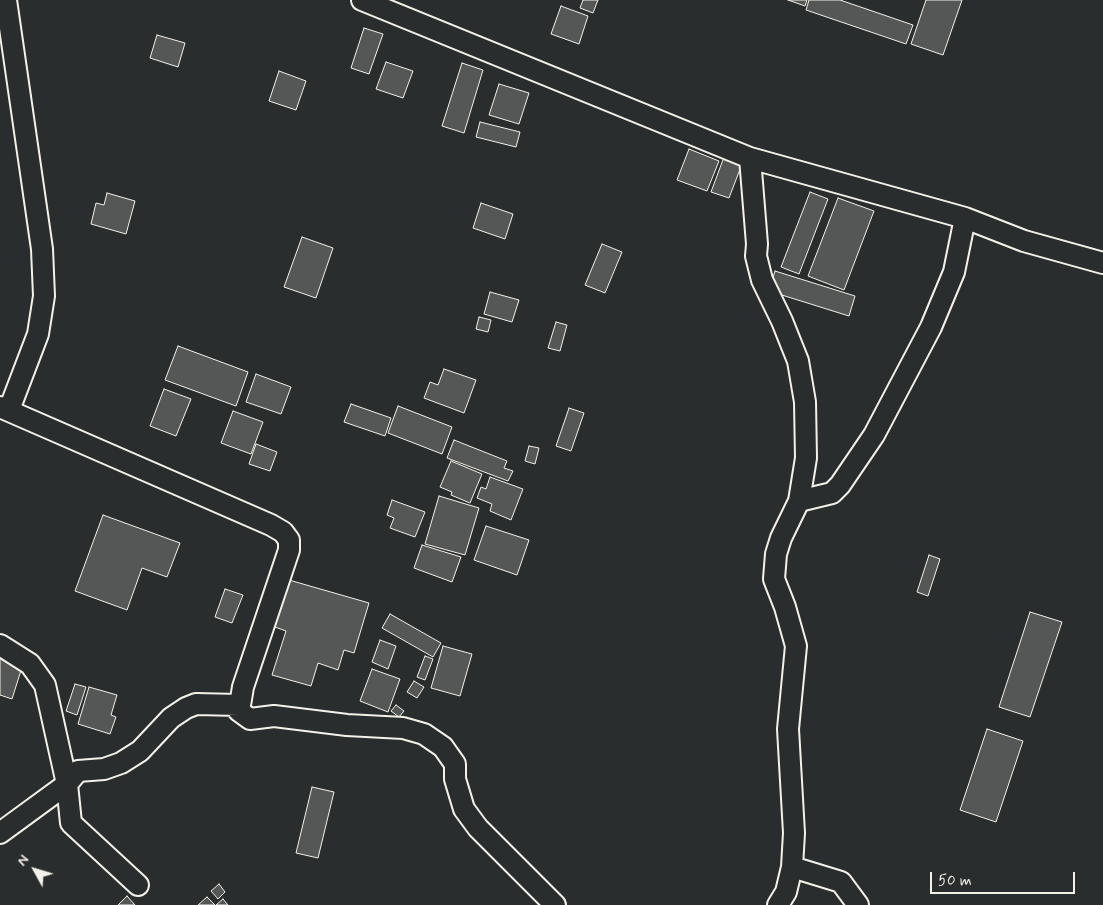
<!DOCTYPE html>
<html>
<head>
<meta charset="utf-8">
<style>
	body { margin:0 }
	#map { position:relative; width:1103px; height:905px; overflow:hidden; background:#2a2d2e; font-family:Mynerve,sans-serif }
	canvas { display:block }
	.north { position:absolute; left:10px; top:845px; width:50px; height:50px; -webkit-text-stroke:4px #2a2d2e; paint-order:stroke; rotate:309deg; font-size:14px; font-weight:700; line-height:20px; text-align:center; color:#f4f1e8 }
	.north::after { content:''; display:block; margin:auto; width:18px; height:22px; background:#f4f1e8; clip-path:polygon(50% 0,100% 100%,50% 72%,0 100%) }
	.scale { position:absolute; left:930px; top:872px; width:145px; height:22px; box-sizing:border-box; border:2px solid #f4f1e8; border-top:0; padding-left:6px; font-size:15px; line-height:18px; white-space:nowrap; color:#f4f1e8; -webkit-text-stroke:4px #2a2d2e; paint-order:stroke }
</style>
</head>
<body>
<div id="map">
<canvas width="1103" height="905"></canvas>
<div class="north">N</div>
<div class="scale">50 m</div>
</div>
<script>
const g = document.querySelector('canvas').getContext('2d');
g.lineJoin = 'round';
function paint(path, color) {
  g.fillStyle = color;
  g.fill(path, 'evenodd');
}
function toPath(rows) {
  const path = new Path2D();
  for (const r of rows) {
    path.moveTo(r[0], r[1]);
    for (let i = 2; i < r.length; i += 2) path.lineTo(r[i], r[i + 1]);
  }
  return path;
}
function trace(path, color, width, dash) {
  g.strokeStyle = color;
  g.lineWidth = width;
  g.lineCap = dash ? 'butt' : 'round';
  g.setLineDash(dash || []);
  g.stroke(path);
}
const building = toPath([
	[583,0,598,0,593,13,580,8,583,0],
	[788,0,807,0,805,6,788,0],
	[809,0,840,0,913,25,906,44,806,10,809,0],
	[926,0,962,0,943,55,911,44,926,0],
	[561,6,588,16,579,44,551,34,561,6],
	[364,28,383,34,369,74,351,68,364,28],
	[157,35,185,43,178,67,150,58,157,35],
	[386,62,413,71,403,98,376,89,386,62],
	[462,63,483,70,464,133,442,126,462,63],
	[279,71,306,81,296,110,269,101,279,71],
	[499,84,529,93,519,124,489,115,499,84],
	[480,122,520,132,516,147,476,137,480,122],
	[689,149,719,161,707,191,677,180,689,149],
	[724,157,742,164,729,198,711,192,724,157],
	[810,192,828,199,799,274,781,267,810,192],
	[107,193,135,201,126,234,91,224,96,203,104,205,107,193],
	[838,198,874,211,844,290,808,276,838,198],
	[481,203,513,214,505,239,473,228,481,203],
	[302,237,333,248,316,298,284,287,302,237],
	[602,244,622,252,605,293,585,285,602,244],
	[775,271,855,296,849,316,769,291,775,271],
	[490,292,519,300,512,322,484,314,490,292],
	[479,317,491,320,488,332,476,329,479,317],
	[556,322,567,325,560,351,548,348,556,322],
	[178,346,248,372,236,406,165,380,178,346],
	[444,369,476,380,464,413,424,398,430,382,438,385,444,369],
	[256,374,291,387,281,414,246,402,256,374],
	[164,389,191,399,176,436,150,426,164,389],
	[351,404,391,418,385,436,344,422,351,404],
	[398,406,452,427,442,454,388,433,398,406],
	[569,408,584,413,571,451,556,446,569,408],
	[233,411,263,422,251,454,221,443,233,411],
	[454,440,507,461,504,468,513,471,508,481,447,458,454,440],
	[256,444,277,452,270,471,249,464,256,444],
	[529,446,539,448,535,464,525,461,529,446],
	[451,461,482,474,470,503,451,495,452,492,440,487,451,461],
	[490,477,523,489,511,520,490,511,492,504,477,498,481,487,486,489,490,477],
	[439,496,479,508,465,555,425,544,439,496],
	[392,500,425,512,415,537,390,528,394,518,387,515,392,500],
	[103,515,180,543,167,577,142,568,127,610,75,591,103,515],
	[486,526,529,540,517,575,474,560,486,526],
	[422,545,461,557,452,582,414,568,422,545],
	[929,555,940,559,928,596,917,592,929,555],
	[289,580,369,603,354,653,344,650,338,670,318,663,311,686,272,675,286,631,275,627,289,580],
	[225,589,243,595,232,623,215,617,225,589],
	[1030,612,1062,622,1030,717,999,707,1030,612],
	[390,614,441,643,433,657,382,628,390,614],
	[380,640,396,646,388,669,372,662,380,640],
	[443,646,472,654,460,696,431,688,443,646],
	[425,656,433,659,425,680,417,677,425,656],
	[0,657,23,664,12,699,0,695,0,657],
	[372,669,400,679,388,712,360,701,372,669],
	[414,681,424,687,417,698,407,692,414,681],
	[75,684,86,687,77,715,66,711,75,684],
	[89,687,117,695,111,715,116,717,110,734,78,724,89,687],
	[396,705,404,711,399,717,391,711,396,705],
	[987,729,1023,741,996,822,960,810,987,729],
	[312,787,334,792,318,858,296,853,312,787],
	[219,884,225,892,218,899,211,891,219,884],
	[127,896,135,905,118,905,127,896],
	[207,897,215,905,198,905,207,897],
	[223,899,228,905,216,905,223,899]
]);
paint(building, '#555756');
trace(building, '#f4f1e8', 1);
const minor = toPath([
	[6,0,42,249,44,296,38,334,9,410],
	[362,0,750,158,965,218,1024,241,1103,263],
	[750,158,757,244,756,256,762,280,782,321,798,361,805,402,806,458,799,501,781,538,776,554,774,579,785,607,796,646,788,729,794,833,792,867,786,892,778,905],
	[0,407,271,525,283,532,289,540,289,550,243,687,239,711,250,719,274,716,347,725,403,728,424,734,443,747,455,764,455,779,464,809,478,828,555,905],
	[799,501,832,493,840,485,874,435,931,327,954,272,965,218],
	[0,645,30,664,45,685,67,784,71,823,138,885],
	[0,833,67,784,78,771,104,769,121,763,140,751,171,718,186,708,196,704,239,705],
	[792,867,841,882,858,905]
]);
trace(minor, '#f4f1e8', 24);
trace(minor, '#2a2d2e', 20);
</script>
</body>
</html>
